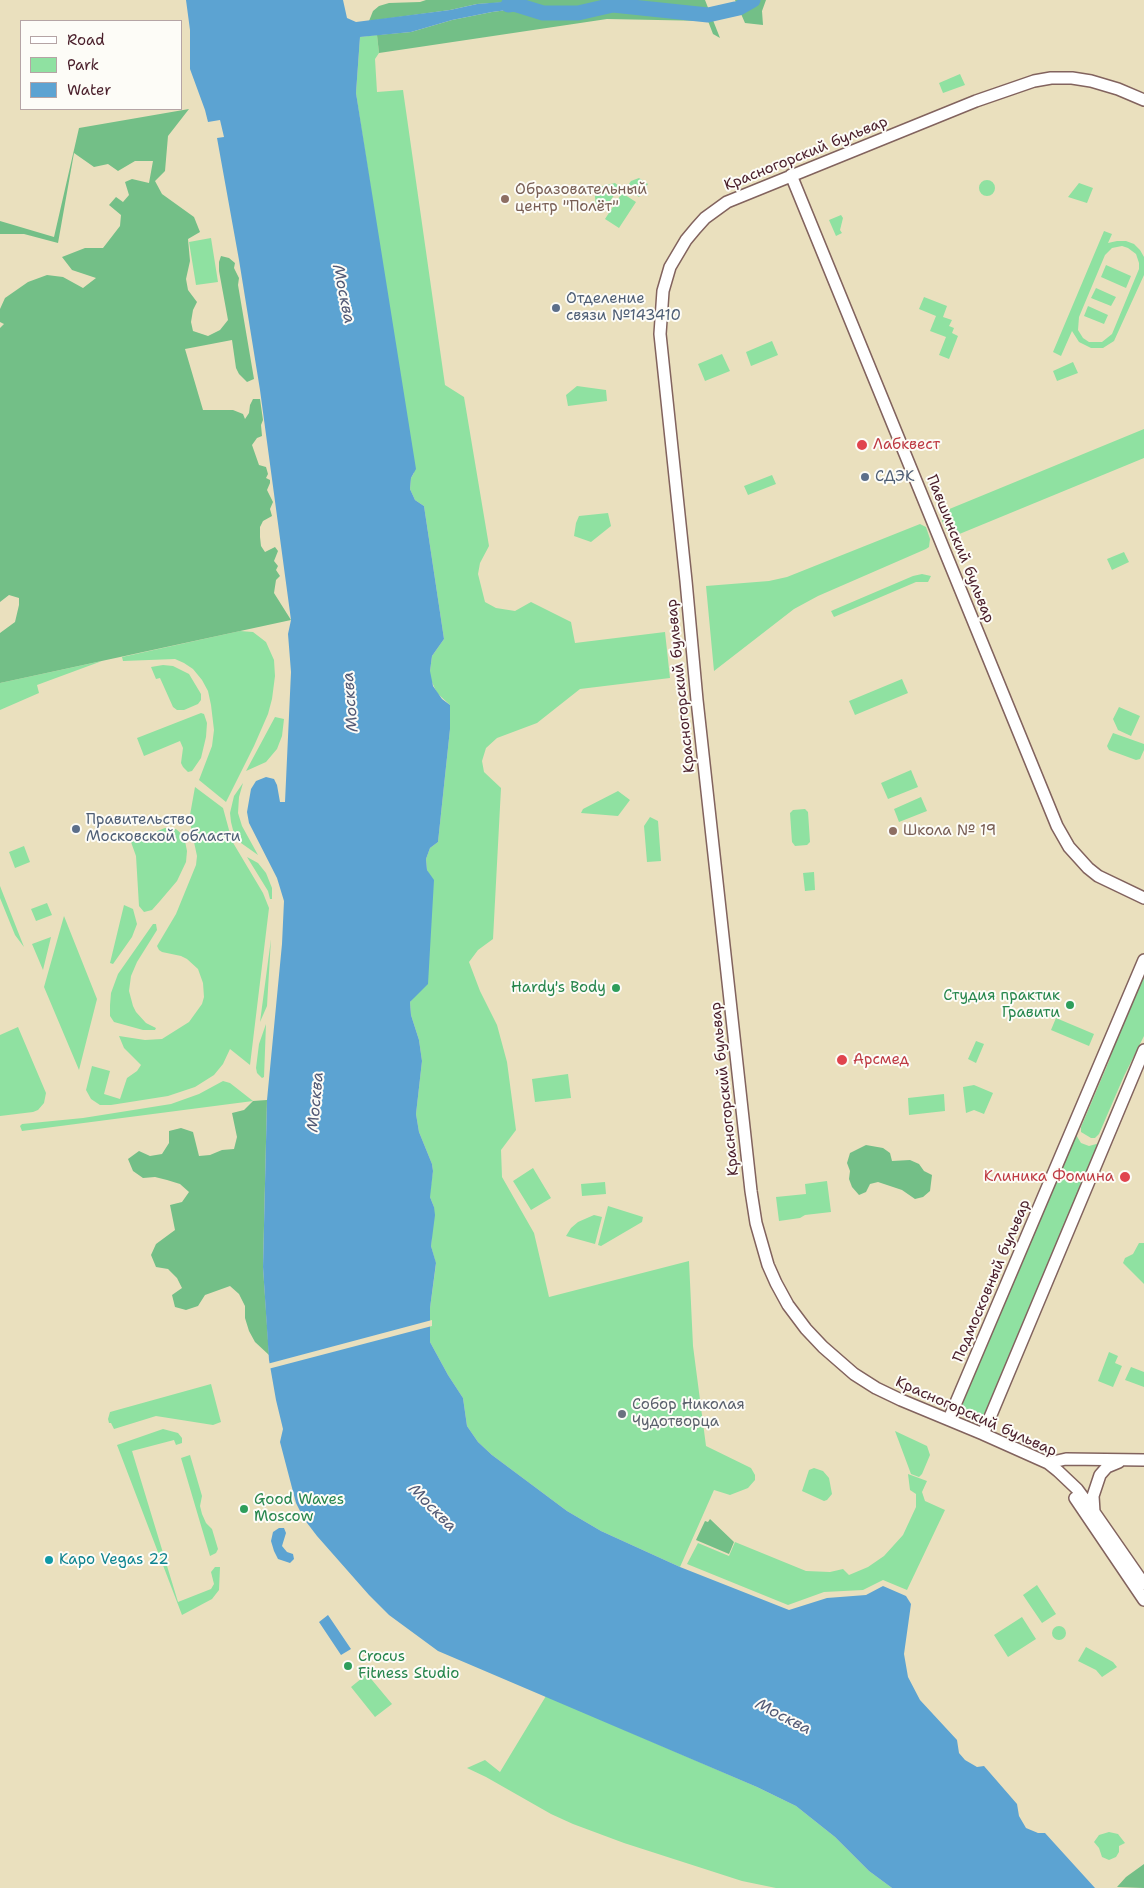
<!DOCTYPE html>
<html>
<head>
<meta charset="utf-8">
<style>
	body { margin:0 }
	#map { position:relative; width:1144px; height:1888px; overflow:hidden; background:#eae0be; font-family:"Shantell Sans",sans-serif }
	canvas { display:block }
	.legend { position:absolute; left:20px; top:20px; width:162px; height:90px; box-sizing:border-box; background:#fdfcf7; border:1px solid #b5a4a5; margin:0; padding:6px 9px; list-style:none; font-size:15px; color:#4a1f2b }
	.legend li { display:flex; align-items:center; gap:10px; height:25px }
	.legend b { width:25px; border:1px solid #b5a4a5 }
</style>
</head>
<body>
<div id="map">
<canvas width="1144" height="1888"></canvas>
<ul class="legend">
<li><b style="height:6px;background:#fff"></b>Road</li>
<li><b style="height:14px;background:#8fe1a1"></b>Park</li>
<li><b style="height:14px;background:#5ca3d2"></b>Water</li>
</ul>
</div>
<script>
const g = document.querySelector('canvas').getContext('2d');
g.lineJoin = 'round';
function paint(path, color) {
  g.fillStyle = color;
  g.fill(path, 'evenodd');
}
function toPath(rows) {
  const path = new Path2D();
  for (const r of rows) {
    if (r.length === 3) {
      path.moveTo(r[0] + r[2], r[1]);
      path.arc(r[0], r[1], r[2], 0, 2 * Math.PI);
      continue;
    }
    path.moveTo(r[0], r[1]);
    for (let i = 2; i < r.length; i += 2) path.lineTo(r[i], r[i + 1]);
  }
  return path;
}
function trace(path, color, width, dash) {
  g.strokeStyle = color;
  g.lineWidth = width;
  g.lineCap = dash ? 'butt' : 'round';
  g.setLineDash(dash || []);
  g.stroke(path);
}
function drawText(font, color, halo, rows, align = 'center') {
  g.font = font + ' "Shantell Sans",sans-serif';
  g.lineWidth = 4;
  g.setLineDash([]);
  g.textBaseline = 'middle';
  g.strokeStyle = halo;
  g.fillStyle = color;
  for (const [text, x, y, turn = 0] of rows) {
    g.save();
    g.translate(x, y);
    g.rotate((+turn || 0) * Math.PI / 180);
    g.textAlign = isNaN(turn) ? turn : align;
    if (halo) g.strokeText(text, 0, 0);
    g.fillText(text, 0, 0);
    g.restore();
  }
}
paint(toPath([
	[377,35,379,53,375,59,377,92,403,90,445,385,464,397,489,546,480,563,478,574,485,602,496,608,515,611,531,602,571,622,575,643,665,632,670,678,580,689,537,723,497,738,486,748,482,761,484,772,501,788,493,939,478,950,469,962,480,991,497,1025,507,1062,516,1130,501,1150,502,1177,534,1233,549,1297,689,1261,693,1346,706,1446,751,1468,755,1475,755,1480,748,1488,730,1495,714,1490,680,1567,601,1531,567,1511,492,1455,478,1442,467,1426,463,1398,448,1375,430,1342,430,1308,436,1264,431,1246,434,1207,430,1197,430,1191,433,1171,432,1164,419,1132,416,1114,422,1061,419,1040,411,1015,410,1002,415,996,431,878,427,870,426,859,430,848,438,842,450,729,450,705,437,693,430,678,430,671,432,656,444,639,424,506,415,500,410,489,411,478,414,473,356,93,360,37],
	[960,74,965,85,943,93,939,83],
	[639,178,648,184,639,197,626,188,631,181],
	[987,188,8],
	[615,183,620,187,603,211,596,206,594,188],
	[1079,183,1093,188,1087,203,1068,197],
	[622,193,636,202,619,228,605,219],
	[841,215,843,218,840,230,842,233,836,236,829,220],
	[1104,231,1112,234,1108,243,1117,241,1126,241,1134,244,1140,250,1144,257,1144,275,1114,341,1103,348,1091,348,1079,342,1072,331,1061,356,1053,352],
	[1122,246,1128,248,1136,254,1139,263,1139,269,1112,334,1102,342,1089,342,1083,338,1078,330,1079,317,1105,255,1112,248],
	[211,238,218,282,196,285,189,242],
	[1106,265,1131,276,1126,288,1101,277],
	[1096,288,1116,297,1111,306,1091,298],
	[924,297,947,306,943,317,952,320,949,326,954,328,952,333,958,336,949,359,939,355,946,337,930,331,936,316,919,309],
	[1088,306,1108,315,1104,324,1084,316],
	[772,341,778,355,751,366,746,352],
	[722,354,730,371,705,381,698,364],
	[1073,362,1078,373,1057,381,1053,371],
	[577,386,606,390,607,401,568,406,566,395],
	[1144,429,1144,458,957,535,947,531,942,521,943,514,947,510],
	[772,475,776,484,748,495,744,486],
	[608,513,611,526,591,542,574,536,576,523,579,516],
	[920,524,926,527,930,539,929,547,926,549,818,596,794,609,714,671,706,586,769,581,787,577],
	[1124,552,1129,562,1112,570,1107,559],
	[922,574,931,576,928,582,916,582,834,617,831,611,913,576],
	[240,631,253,632,266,642,274,660,275,676,272,699,268,714,254,746,226,802,199,780,212,746,214,730,211,705,208,691,202,680,193,669,184,663,175,659,123,661,122,657],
	[102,661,37,685,39,693,0,710,0,683],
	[163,665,173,666,189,674,201,694,201,700,198,704,184,710,177,710,173,707,160,678,156,679,151,667],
	[902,679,908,693,855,715,849,701],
	[1119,707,1140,716,1131,736,1118,730,1113,719],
	[201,713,204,714,207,723,206,737,201,758,192,771,188,772,183,767,181,763,183,748,180,741,144,756,137,738],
	[275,717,284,719,282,736,277,749,266,762,246,771],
	[1113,733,1144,744,1144,750,1140,759,1136,760,1109,750,1107,746],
	[911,770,918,787,888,799,881,783],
	[243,783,239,797,238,813,242,826,258,855,241,843,233,830,231,822,230,813,234,796],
	[195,787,223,808,232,841,263,893,269,908,250,1065,230,1049,223,1064,214,1075,195,1087,168,1096,111,1105,100,1105,91,1099,86,1090,92,1066,110,1071,104,1094,120,1099,127,1078,137,1071,141,1065,124,1048,119,1036,145,1040,162,1039,189,1022,202,1004,204,997,203,983,198,969,187,959,181,956,162,952,159,950,157,946,176,914,196,865,197,856,191,828,190,815],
	[618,791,630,800,618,816,581,813,583,809],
	[921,797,927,811,899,822,894,809],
	[805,809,808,812,810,842,807,845,795,846,792,842,790,813,793,810],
	[650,817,658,821,661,861,647,862,644,826],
	[165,828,176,829,184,836,187,851,186,862,177,881,160,901,152,910,144,912,139,906,136,856,131,842],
	[24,846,30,862,15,868,9,852],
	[247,857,258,863,266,873,272,888,272,899,270,899,268,891],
	[814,872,815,890,805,891,803,873],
	[0,886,24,947,15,935,0,898],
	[47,903,52,915,36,921,31,909],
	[124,905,133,909,137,924,132,937,113,964,110,963],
	[64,916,97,999,79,1070,44,987],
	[153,924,156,924,157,930,137,962,131,976,129,991,133,1006,136,1012,146,1023,156,1028,155,1030,143,1030,114,1022,110,1016,110,1005,111,993,118,974],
	[51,937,43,970,32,944],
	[271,939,267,1006,260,1022],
	[1144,968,1144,1036,1124,1076,1099,1134,1095,1138,1091,1138,1081,1132,1081,1127,1109,1061,1117,1034],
	[1056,1018,1094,1034,1089,1046,1051,1030],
	[266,1024,264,1077,262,1078,257,1073,256,1068,259,1044],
	[18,1027,46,1093,44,1103,38,1110,33,1112,0,1116,0,1035],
	[976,1041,984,1044,976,1063,968,1059],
	[568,1074,571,1098,535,1102,532,1079],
	[223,1081,230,1083,253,1101,22,1131,20,1126,22,1124,83,1118,171,1104,199,1094],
	[974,1085,993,1093,984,1114,974,1110,966,1113,963,1087],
	[944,1094,945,1111,909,1115,908,1098],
	[1075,1133,1081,1143,1089,1146,1100,1143,985,1418,979,1421,973,1421,964,1417,959,1408],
	[533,1168,551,1198,531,1210,513,1181],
	[827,1181,831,1212,805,1215,800,1218,779,1221,776,1197,806,1194,805,1184],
	[605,1182,606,1194,582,1196,581,1184],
	[608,1206,643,1217,642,1222,601,1246,598,1245],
	[594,1215,602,1217,595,1244,566,1236,571,1228,578,1222],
	[1139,1243,1144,1243,1144,1284,1123,1263,1125,1258,1133,1254],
	[1109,1352,1118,1356,1115,1363,1122,1366,1113,1387,1098,1381],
	[1131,1367,1144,1372,1144,1387,1125,1380],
	[211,1384,221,1422,213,1425,156,1416,114,1429,111,1423,109,1423,108,1419,110,1412],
	[163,1429,178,1433,182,1438,182,1443,176,1445,174,1440,132,1451,178,1602,211,1589,214,1584,211,1572,215,1567,220,1567,219,1590,212,1599,182,1615,117,1445],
	[895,1431,927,1446,930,1455,922,1474,919,1477,911,1474],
	[190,1455,202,1496,200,1506,202,1514,206,1523,212,1529,218,1549,216,1553,210,1556,181,1458],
	[814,1468,823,1471,829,1478,832,1494,827,1500,824,1501,802,1491,809,1470],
	[908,1474,927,1481,922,1492,925,1501,945,1510,907,1590,883,1580,863,1590,824,1592,788,1605,687,1564,698,1543,729,1556,735,1542,806,1571,830,1572,843,1569,849,1575,868,1567,884,1556,903,1535,916,1507,916,1494,910,1490],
	[1037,1585,1056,1614,1042,1623,1023,1595],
	[1022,1617,1036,1639,1008,1657,994,1635],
	[1059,1633,7],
	[1086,1647,1113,1662,1117,1667,1102,1677,1096,1670,1078,1661],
	[367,1674,392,1704,375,1717,351,1687],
	[546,1696,757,1787,796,1806,835,1837,869,1871,892,1888,776,1888,742,1881,624,1843,573,1824,551,1814,486,1777,467,1768,485,1760,500,1772],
	[1109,1832,1118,1834,1125,1843,1119,1846,1119,1852,1116,1857,1109,1860,1102,1857,1099,1848,1094,1842,1099,1835]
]), '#8fe1a1');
paint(toPath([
	[426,0,705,0,720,38,713,34,708,21,607,19,379,53,377,35,411,32,452,20,492,12,515,9,525,10,526,1,477,4,450,10,369,21,373,11,379,6,389,3,420,2],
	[735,0,766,0,762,11,763,25,745,23],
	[189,109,168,136,165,171,155,181,162,194,194,217,200,232,188,239,190,261,186,279,188,290,197,302,193,310,191,322,193,331,208,336,220,330,228,320,219,271,219,262,221,256,229,258,235,263,234,268,239,278,238,285,254,379,247,382,239,374,236,368,232,340,185,349,203,410,233,410,243,414,245,419,249,413,250,405,253,399,260,399,263,420,261,425,262,436,257,438,252,445,259,465,266,467,268,474,266,478,270,480,270,483,267,490,273,502,270,509,272,516,263,521,260,527,260,537,261,546,265,552,275,547,278,551,274,561,278,566,276,570,280,576,276,580,274,593,291,620,0,683,0,633,15,622,19,605,19,598,9,595,0,602,0,328,4,324,0,322,0,309,5,298,28,282,47,275,63,277,83,288,96,278,72,270,62,257,85,248,103,248,120,226,121,215,109,205,116,197,123,202,129,195,125,182,132,179,149,183,153,161,135,161,118,171,108,164,94,167,74,153,58,243,24,234,0,234,0,221,54,237,79,128],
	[267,1100,263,1267,269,1355,255,1342,249,1331,245,1318,245,1306,239,1294,230,1286,205,1295,198,1306,186,1310,175,1307,172,1295,182,1288,177,1278,168,1269,156,1267,151,1255,156,1244,175,1230,170,1205,182,1202,189,1192,180,1184,167,1180,155,1177,143,1178,133,1171,128,1159,139,1151,150,1156,162,1154,169,1143,169,1131,181,1128,193,1132,199,1156,210,1155,222,1150,234,1149,237,1137,232,1113,244,1110,253,1101],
	[866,1145,883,1148,890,1153,892,1161,910,1160,919,1164,924,1171,932,1175,930,1191,923,1197,915,1199,902,1190,878,1182,870,1184,866,1192,859,1195,852,1187,849,1179,850,1171,847,1163,850,1153],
	[710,1519,734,1542,729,1554,696,1540,705,1521,708,1522],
	[1144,1864,1144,1888,1117,1887,1126,1877]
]), '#73bf87');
paint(toPath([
	[186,0,343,0,347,18,356,22,450,10,477,4,514,1,526,1,530,4,525,10,515,9,492,12,452,20,411,32,360,37,356,93,416,469,411,478,410,489,415,500,424,506,444,639,432,656,430,671,433,686,442,699,450,705,450,729,438,842,430,848,426,859,427,870,434,880,428,984,410,1002,411,1015,419,1040,422,1061,416,1114,419,1132,432,1164,433,1171,430,1197,434,1207,435,1215,431,1246,436,1263,430,1308,430,1342,448,1375,463,1398,467,1426,478,1442,492,1455,567,1511,601,1531,680,1567,789,1610,827,1598,866,1595,883,1586,906,1596,911,1604,904,1654,908,1677,920,1700,957,1740,959,1753,965,1760,977,1767,984,1766,1017,1804,1019,1816,1026,1828,1038,1833,1045,1833,1095,1888,892,1888,869,1871,835,1837,796,1806,757,1787,438,1651,389,1615,369,1595,317,1536,304,1519,296,1503,280,1442,283,1429,276,1400,269,1360,263,1267,267,1100,282,944,284,901,277,878,249,823,247,812,251,789,256,781,266,777,274,779,277,785,280,802,285,802,291,672,288,634,291,620,260,390,239,260,217,138,224,137,220,120,208,122,205,110,190,69,190,30],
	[279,1528,284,1528,286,1533,282,1546,287,1552,293,1554,294,1559,290,1563,278,1559,274,1551,271,1541,273,1532],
	[328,1615,351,1649,341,1655,319,1622]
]), '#5ca3d2');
paint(toPath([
	[432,1320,432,1326,268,1369,267,1364]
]), '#eae0be');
trace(toPath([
	[508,5,514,4,543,13,578,13,613,5,708,15,739,8,753,0]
]), '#5ca3d2', 15);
const secondary = toPath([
	[1144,100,1118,89,1091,81,1072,78,1051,78,1034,81,976,101,727,202,705,218,696,228,686,240,670,267,663,291,660,334,686,581,697,700,751,1191,756,1223,768,1265,776,1283,788,1305,806,1329,823,1347,854,1374,876,1388,901,1400,983,1434,1048,1463,1058,1471,1077,1489,1094,1512,1144,1584],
	[791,175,1057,826,1069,847,1088,868,1098,876,1144,898],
	[949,1419,1144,960],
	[983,1434,1144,1050],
	[1048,1463,1066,1459,1144,1460],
	[1075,1498,1144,1600],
	[1094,1512,1093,1496,1100,1475,1107,1467,1119,1462]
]);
trace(secondary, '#82635e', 14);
trace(secondary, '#fff', 11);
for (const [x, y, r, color] of [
	[505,199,5,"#8d6e63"],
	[556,308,5,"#5c6f8a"],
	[862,445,6,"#e0444e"],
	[865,477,5,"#5c6f8a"],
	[76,829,5,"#5c6f8a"],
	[893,831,5,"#8d6e63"],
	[616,988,5,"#2e9e5b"],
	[1070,1005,5,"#2e9e5b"],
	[842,1060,6,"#e0444e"],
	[1125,1177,6,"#e0444e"],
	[622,1414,5,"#6b7280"],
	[244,1509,5,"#2e9e5b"],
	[49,1560,5,"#0f9aa8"],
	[348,1666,5,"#2e9e5b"]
]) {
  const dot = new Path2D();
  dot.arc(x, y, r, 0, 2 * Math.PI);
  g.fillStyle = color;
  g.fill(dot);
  trace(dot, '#fdfcf7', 2);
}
drawText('15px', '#4a1f2b', '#fdfcf7', [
	["Красногорский бульвар",806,154,-22],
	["Павшинский бульвар",960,549,68],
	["Красногорский бульвар",681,686,-96],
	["Красногорский бульвар",725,1089,-96],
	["Подмосковный бульвар",992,1281,-67],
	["Красногорский бульвар",976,1417,24]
]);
drawText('15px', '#785e54', '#fdfcf7', [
	["Образовательный",515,190],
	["центр \"Полёт\"",515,207],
	["Школа № 19",903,831]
], 'left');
drawText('15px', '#4e5e75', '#fdfcf7', [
	["Отделение",566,299],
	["связи №143410",566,316],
	["СДЭК",875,477],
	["Правительство",86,820],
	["Московской области",86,837]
], 'left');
drawText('15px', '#be3a42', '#fdfcf7', [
	["Лабквест",873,445],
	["Арсмед",853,1060],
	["Клиника Фомина",1114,1177,"right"]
], 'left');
drawText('15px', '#27864d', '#fdfcf7', [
	["Hardy's Body",606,988],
	["Студия практик",1060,996],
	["Гравити",1060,1013],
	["Good Waves",254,1500,"left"],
	["Moscow",254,1517,"left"],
	["Crocus",358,1657,"left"],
	["Fitness Studio",358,1674,"left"]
], 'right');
drawText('15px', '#5b616d', '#fdfcf7', [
	["Собор Николая",632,1405],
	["Чудотворца",632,1422]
], 'left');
drawText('15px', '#0d838f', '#fdfcf7', [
	["Каро Vegas 22",59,1560]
], 'left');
drawText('italic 16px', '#525a76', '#fdfcf7', [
	["Москва",343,294,78],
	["Москва",351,702,-95],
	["Москва",316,1102,-85],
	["Москва",432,1508,45],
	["Москва",783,1717,27]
]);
</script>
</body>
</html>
